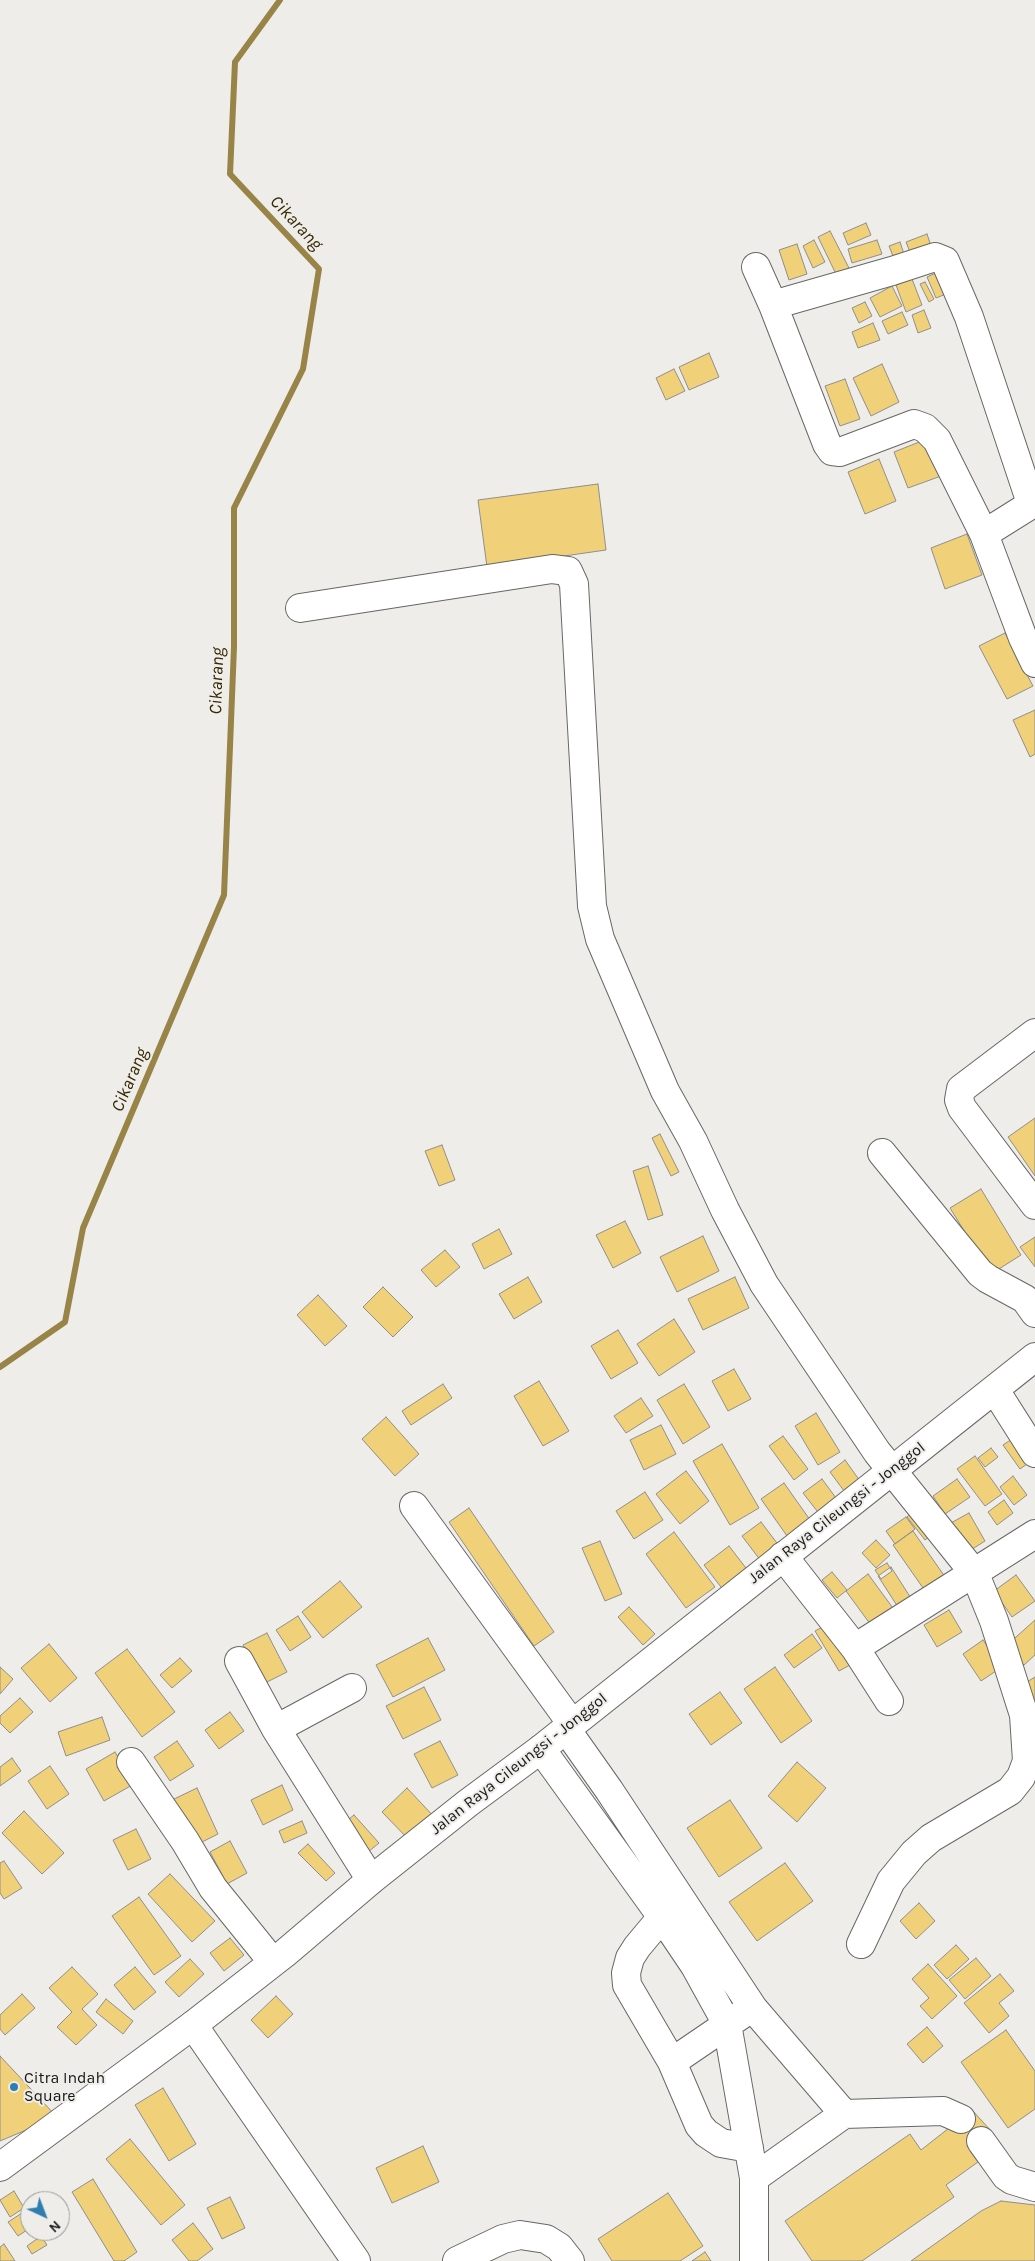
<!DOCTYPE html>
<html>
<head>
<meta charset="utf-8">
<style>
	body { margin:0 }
	#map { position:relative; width:1035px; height:2261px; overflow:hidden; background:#efedea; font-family:Karla,sans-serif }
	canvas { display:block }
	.north { position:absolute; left:20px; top:2191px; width:50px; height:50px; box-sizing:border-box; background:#efedea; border:1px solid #999795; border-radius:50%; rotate:137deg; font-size:14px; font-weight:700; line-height:20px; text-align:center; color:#171715 }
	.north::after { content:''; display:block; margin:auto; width:18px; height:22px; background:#2f7eb0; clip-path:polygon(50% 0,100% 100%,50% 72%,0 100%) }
</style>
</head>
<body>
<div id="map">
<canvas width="1035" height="2261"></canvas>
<div class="north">N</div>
</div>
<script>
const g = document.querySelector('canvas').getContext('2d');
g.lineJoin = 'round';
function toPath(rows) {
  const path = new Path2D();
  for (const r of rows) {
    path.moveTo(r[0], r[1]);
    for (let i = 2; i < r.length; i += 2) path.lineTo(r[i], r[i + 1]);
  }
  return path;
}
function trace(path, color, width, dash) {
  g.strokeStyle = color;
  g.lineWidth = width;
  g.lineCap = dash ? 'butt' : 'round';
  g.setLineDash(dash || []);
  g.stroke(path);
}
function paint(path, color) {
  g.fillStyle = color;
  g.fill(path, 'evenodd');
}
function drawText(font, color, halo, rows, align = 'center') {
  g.font = font + ' Karla,sans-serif';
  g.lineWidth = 4;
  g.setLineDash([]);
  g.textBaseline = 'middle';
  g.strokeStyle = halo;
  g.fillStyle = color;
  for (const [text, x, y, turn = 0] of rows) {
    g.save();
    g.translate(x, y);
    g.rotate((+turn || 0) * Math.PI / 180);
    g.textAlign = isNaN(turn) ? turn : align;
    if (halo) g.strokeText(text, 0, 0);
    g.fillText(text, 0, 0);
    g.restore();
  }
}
trace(toPath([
	[0,1367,65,1322,83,1228,224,895,234,647,234,508,303,369,319,269,230,174,235,62,280,0]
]), '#998447', 6);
const building = toPath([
	[866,223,871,235,848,245,843,233,866,223],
	[830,231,849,268,836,274,818,237,830,231],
	[927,234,932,249,912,257,906,242,927,234],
	[814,240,825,262,813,268,803,246,814,240],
	[877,240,882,254,852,263,848,249,877,240],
	[900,242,907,263,897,266,889,246,900,242],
	[797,244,807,274,789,280,779,250,797,244],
	[936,273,946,294,936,298,927,277,936,273],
	[912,279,922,305,906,312,896,285,912,279],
	[925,282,934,299,929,302,920,284,925,282],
	[892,286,902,306,880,317,870,298,892,286],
	[865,302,872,316,859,323,852,308,865,302],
	[924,310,931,328,918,333,912,315,924,310],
	[902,312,908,325,888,334,882,321,902,312],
	[873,323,880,340,858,348,852,332,873,323],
	[709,353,719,377,689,390,679,367,709,353],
	[882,364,899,402,871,416,853,378,882,364],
	[674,369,685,391,666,400,656,378,674,369],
	[845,379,860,419,840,426,825,386,845,379],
	[927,439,941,476,908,488,894,452,927,439],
	[879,459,896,501,865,514,848,472,879,459],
	[598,484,606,550,487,567,478,500,598,484],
	[967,534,982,575,945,589,931,548,967,534],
	[1005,633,1033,686,1007,699,979,646,1005,633],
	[1035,710,1035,754,1030,757,1013,720,1035,710],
	[1035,1118,1035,1176,1008,1137,1035,1118],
	[660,1134,679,1172,671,1176,652,1138,660,1134],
	[442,1145,455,1180,439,1186,425,1151,442,1145],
	[648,1166,663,1215,648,1220,633,1171,648,1166],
	[981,1189,1021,1255,991,1274,950,1208,981,1189],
	[625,1221,641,1253,613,1268,596,1235,625,1221],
	[499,1229,512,1254,484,1269,472,1244,499,1229],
	[703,1236,719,1271,677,1292,660,1257,703,1236],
	[1035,1237,1035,1267,1020,1247,1035,1237],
	[445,1250,460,1267,436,1287,421,1270,445,1250],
	[528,1277,542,1302,514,1319,499,1294,528,1277],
	[735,1277,749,1308,703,1330,688,1299,735,1277],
	[383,1287,413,1317,393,1337,363,1307,383,1287],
	[318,1295,347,1326,325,1346,297,1315,318,1295],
	[674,1319,695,1352,659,1376,637,1344,674,1319],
	[618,1330,638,1363,611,1379,591,1346,618,1330],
	[734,1369,751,1399,728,1411,712,1381,734,1369],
	[539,1381,569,1431,543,1446,514,1396,539,1381],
	[443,1384,452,1398,411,1425,402,1411,443,1384],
	[684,1384,710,1427,683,1444,657,1400,684,1384],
	[641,1398,653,1416,626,1433,614,1416,641,1398],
	[816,1413,840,1452,818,1465,795,1426,816,1413],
	[386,1417,419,1454,395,1476,362,1439,386,1417],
	[661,1425,676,1454,644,1470,630,1440,661,1425],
	[1018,1435,1034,1459,1020,1469,1003,1445,1018,1435],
	[783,1436,808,1469,794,1480,769,1446,783,1436],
	[722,1444,759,1508,730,1525,693,1461,722,1444],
	[991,1448,998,1457,985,1467,978,1458,991,1448],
	[975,1456,1002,1494,985,1506,957,1469,975,1456],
	[845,1460,865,1488,850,1499,830,1472,845,1460],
	[686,1471,709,1501,680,1524,656,1494,686,1471],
	[1013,1476,1027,1495,1014,1505,1000,1487,1013,1476],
	[822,1479,839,1502,821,1516,803,1493,822,1479],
	[957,1479,970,1497,945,1514,933,1496,957,1479],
	[784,1483,815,1527,792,1543,761,1499,784,1483],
	[645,1492,663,1520,634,1539,616,1511,645,1492],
	[1004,1500,1013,1513,997,1525,988,1512,1004,1500],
	[919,1506,938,1529,925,1540,907,1517,919,1506],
	[469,1508,554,1632,534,1646,449,1522,469,1508],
	[969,1513,985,1541,966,1553,949,1524,969,1513],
	[906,1517,915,1529,895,1544,886,1531,906,1517],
	[761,1522,783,1551,764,1565,742,1536,761,1522],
	[913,1531,950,1584,930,1598,893,1545,913,1531],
	[674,1532,715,1587,686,1608,646,1554,674,1532],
	[876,1540,890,1555,876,1568,862,1553,876,1540],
	[600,1541,622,1594,605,1601,582,1548,600,1541],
	[729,1546,749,1572,724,1591,704,1565,729,1546],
	[887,1563,892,1571,881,1579,875,1570,887,1563],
	[891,1567,916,1606,903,1615,878,1576,891,1567],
	[832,1572,847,1590,837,1598,822,1580,832,1572],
	[868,1574,898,1615,876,1632,846,1591,868,1574],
	[1016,1575,1035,1601,1012,1617,994,1591,1016,1575],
	[340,1581,362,1607,323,1638,302,1612,340,1581],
	[629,1607,655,1634,643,1645,618,1617,629,1607],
	[949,1610,962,1632,937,1647,924,1625,949,1610],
	[298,1616,311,1637,290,1651,276,1630,298,1616],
	[1035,1620,1035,1655,1024,1665,1006,1646,1035,1620],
	[826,1625,850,1665,839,1671,815,1631,826,1625],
	[267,1633,287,1672,263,1684,243,1645,267,1633],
	[812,1634,822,1648,794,1668,784,1655,812,1634],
	[428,1638,445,1670,393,1697,376,1665,428,1638],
	[983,1640,1002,1667,981,1681,963,1654,983,1640],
	[49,1644,77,1678,50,1702,21,1668,49,1644],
	[127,1649,175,1712,142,1737,95,1673,127,1649],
	[180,1658,192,1671,172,1688,160,1675,180,1658],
	[0,1667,13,1679,0,1694,0,1667],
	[775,1667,812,1721,781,1743,744,1689,775,1667],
	[1035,1677,1035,1706,1022,1685,1035,1677],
	[424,1687,441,1720,403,1739,386,1706,424,1687],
	[720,1692,742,1723,711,1745,689,1714,720,1692],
	[20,1698,33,1712,10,1733,0,1723,0,1716,20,1698],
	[230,1712,244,1731,219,1749,205,1730,230,1712],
	[102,1717,110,1740,66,1756,58,1732,102,1717],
	[177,1741,194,1766,170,1781,154,1757,177,1741],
	[440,1741,458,1775,432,1788,414,1754,440,1741],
	[115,1752,134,1784,104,1801,86,1769,115,1752],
	[12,1758,21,1771,0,1786,0,1767,12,1758],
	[797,1762,826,1788,797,1822,768,1796,797,1762],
	[50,1766,69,1794,47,1809,28,1781,50,1766],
	[282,1785,293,1810,263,1825,251,1800,282,1785],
	[197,1788,218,1834,196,1845,174,1799,197,1788],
	[407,1788,438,1821,413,1844,382,1812,407,1788],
	[730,1800,762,1848,719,1877,687,1828,730,1800],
	[24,1811,64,1853,42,1874,2,1833,24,1811],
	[354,1815,379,1843,368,1852,343,1824,354,1815],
	[302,1821,307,1833,284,1843,279,1831,302,1821],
	[136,1829,151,1859,128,1870,113,1840,136,1829],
	[230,1841,247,1873,227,1884,210,1852,230,1841],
	[308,1844,335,1873,326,1881,298,1853,308,1844],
	[4,1861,22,1888,4,1899,0,1893,0,1863,4,1861],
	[785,1863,813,1901,757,1941,729,1902,785,1863],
	[170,1874,215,1921,192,1942,148,1894,170,1874],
	[139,1897,181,1956,154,1975,112,1916,139,1897],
	[919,1903,935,1921,916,1939,900,1921,919,1903],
	[230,1938,244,1955,224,1971,210,1953,230,1938],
	[956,1945,969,1959,947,1979,934,1965,956,1945],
	[976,1958,991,1976,965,1999,949,1980,976,1958],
	[190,1959,204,1974,179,1997,165,1982,190,1959],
	[928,1964,957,1996,932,2019,920,2006,929,1998,912,1979,928,1964],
	[72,1967,98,1994,82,2009,97,2025,76,2045,57,2027,72,2012,49,1988,72,1967],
	[135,1967,156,1992,134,2010,114,1985,135,1967],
	[1000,1974,1014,1991,999,2003,1009,2016,989,2033,964,2003,1000,1974],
	[22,1994,35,2008,5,2035,0,2029,0,2015,22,1994],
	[276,1996,293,2014,268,2038,251,2020,276,1996],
	[106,1999,133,2021,123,2034,96,2012,106,1999],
	[927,2027,943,2046,923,2063,907,2044,927,2027],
	[1006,2030,1035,2071,1035,2109,1008,2128,961,2062,1006,2030],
	[0,2056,57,2117,0,2141,0,2056],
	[163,2088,196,2144,169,2161,135,2105,163,2088],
	[972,2110,992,2132,970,2151,978,2162,946,2185,954,2197,862,2261,812,2261,785,2221,910,2134,921,2150,972,2110],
	[130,2139,185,2205,161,2225,106,2159,130,2139],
	[423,2146,439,2182,392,2203,376,2168,423,2146],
	[93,2179,137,2252,124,2261,114,2261,72,2192,93,2179],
	[14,2191,24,2208,10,2217,0,2200,14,2191],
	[668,2193,703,2246,680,2261,612,2261,598,2239,668,2193],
	[230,2197,245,2228,222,2239,207,2208,230,2197],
	[1001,2201,1035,2205,1035,2261,911,2261,981,2211,1001,2201],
	[22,2213,30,2228,18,2236,8,2222,22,2213],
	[193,2223,213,2249,197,2261,189,2261,172,2240,193,2223],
	[41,2236,47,2245,32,2254,27,2246,41,2236],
	[4,2244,15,2261,0,2261,0,2247,4,2244],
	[705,2252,711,2261,692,2261,705,2252]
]);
paint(building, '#f0d17a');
trace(building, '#8f8e8b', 1);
const minor = toPath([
	[756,267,773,305,827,444,832,451,840,452,914,424,925,428,937,440,984,534],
	[773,305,892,271,935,257,945,261,969,317,1031,503],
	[1035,502,984,534,1023,638,1035,663],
	[300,608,552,569,568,571,574,584,592,906,600,939,665,1091,693,1141,725,1210,764,1284,877,1452,975,1574,994,1621,1024,1715,1027,1761,1021,1777,1010,1791,931,1838,914,1853,891,1881,861,1944],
	[1035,1033,961,1089,959,1100,962,1108,1035,1205],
	[882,1153,980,1273,988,1279,1025,1299,1035,1313],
	[995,1390,1035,1453],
	[414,1506,572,1724],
	[783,1556,855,1648,889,1701],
	[855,1648,1035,1534],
	[239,1661,276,1729,371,1880],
	[276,1729,352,1688],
	[566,1729,609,1790,753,2008,844,2114,754,2178],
	[541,1749,662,1917,695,1966,727,2024,754,2178,754,2261],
	[131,1762,185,1841,213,1888,272,1961],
	[662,1917,637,1947,630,1958,626,1973,627,1985,672,2062,699,2125,706,2133,721,2143,749,2148],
	[193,2025,356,2261],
	[672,2062,741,2015],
	[844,2114,943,2111,961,2119],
	[981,2141,1006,2176,1012,2180,1035,2187],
	[457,2261,503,2239,520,2235,546,2239,559,2247,570,2261]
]);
const major = toPath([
	[0,2167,193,2025,284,1954,371,1880,468,1803,541,1749,1035,1357]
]);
trace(minor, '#686764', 30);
trace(major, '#686764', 30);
trace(minor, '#fff', 28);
trace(major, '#fff', 28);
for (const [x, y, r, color] of [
	[14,2087,5,"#2f7eb0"]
]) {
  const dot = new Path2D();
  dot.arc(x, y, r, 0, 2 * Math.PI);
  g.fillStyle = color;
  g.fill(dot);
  trace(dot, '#efedea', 2);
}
drawText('16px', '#171715', '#efedea', [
	["Jalan Raya Cileungsi - Jonggol",837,1513,-38],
	["Jalan Raya Cileungsi - Jonggol",519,1764,-38]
]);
drawText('16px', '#171715', '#efedea', [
	["Citra Indah",24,2078],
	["Square",24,2096]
], 'left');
drawText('italic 18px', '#352902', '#efedea', [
	["Cikarang",296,223,47],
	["Cikarang",217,681,-88],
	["Cikarang",130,1080,-67]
]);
</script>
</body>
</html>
